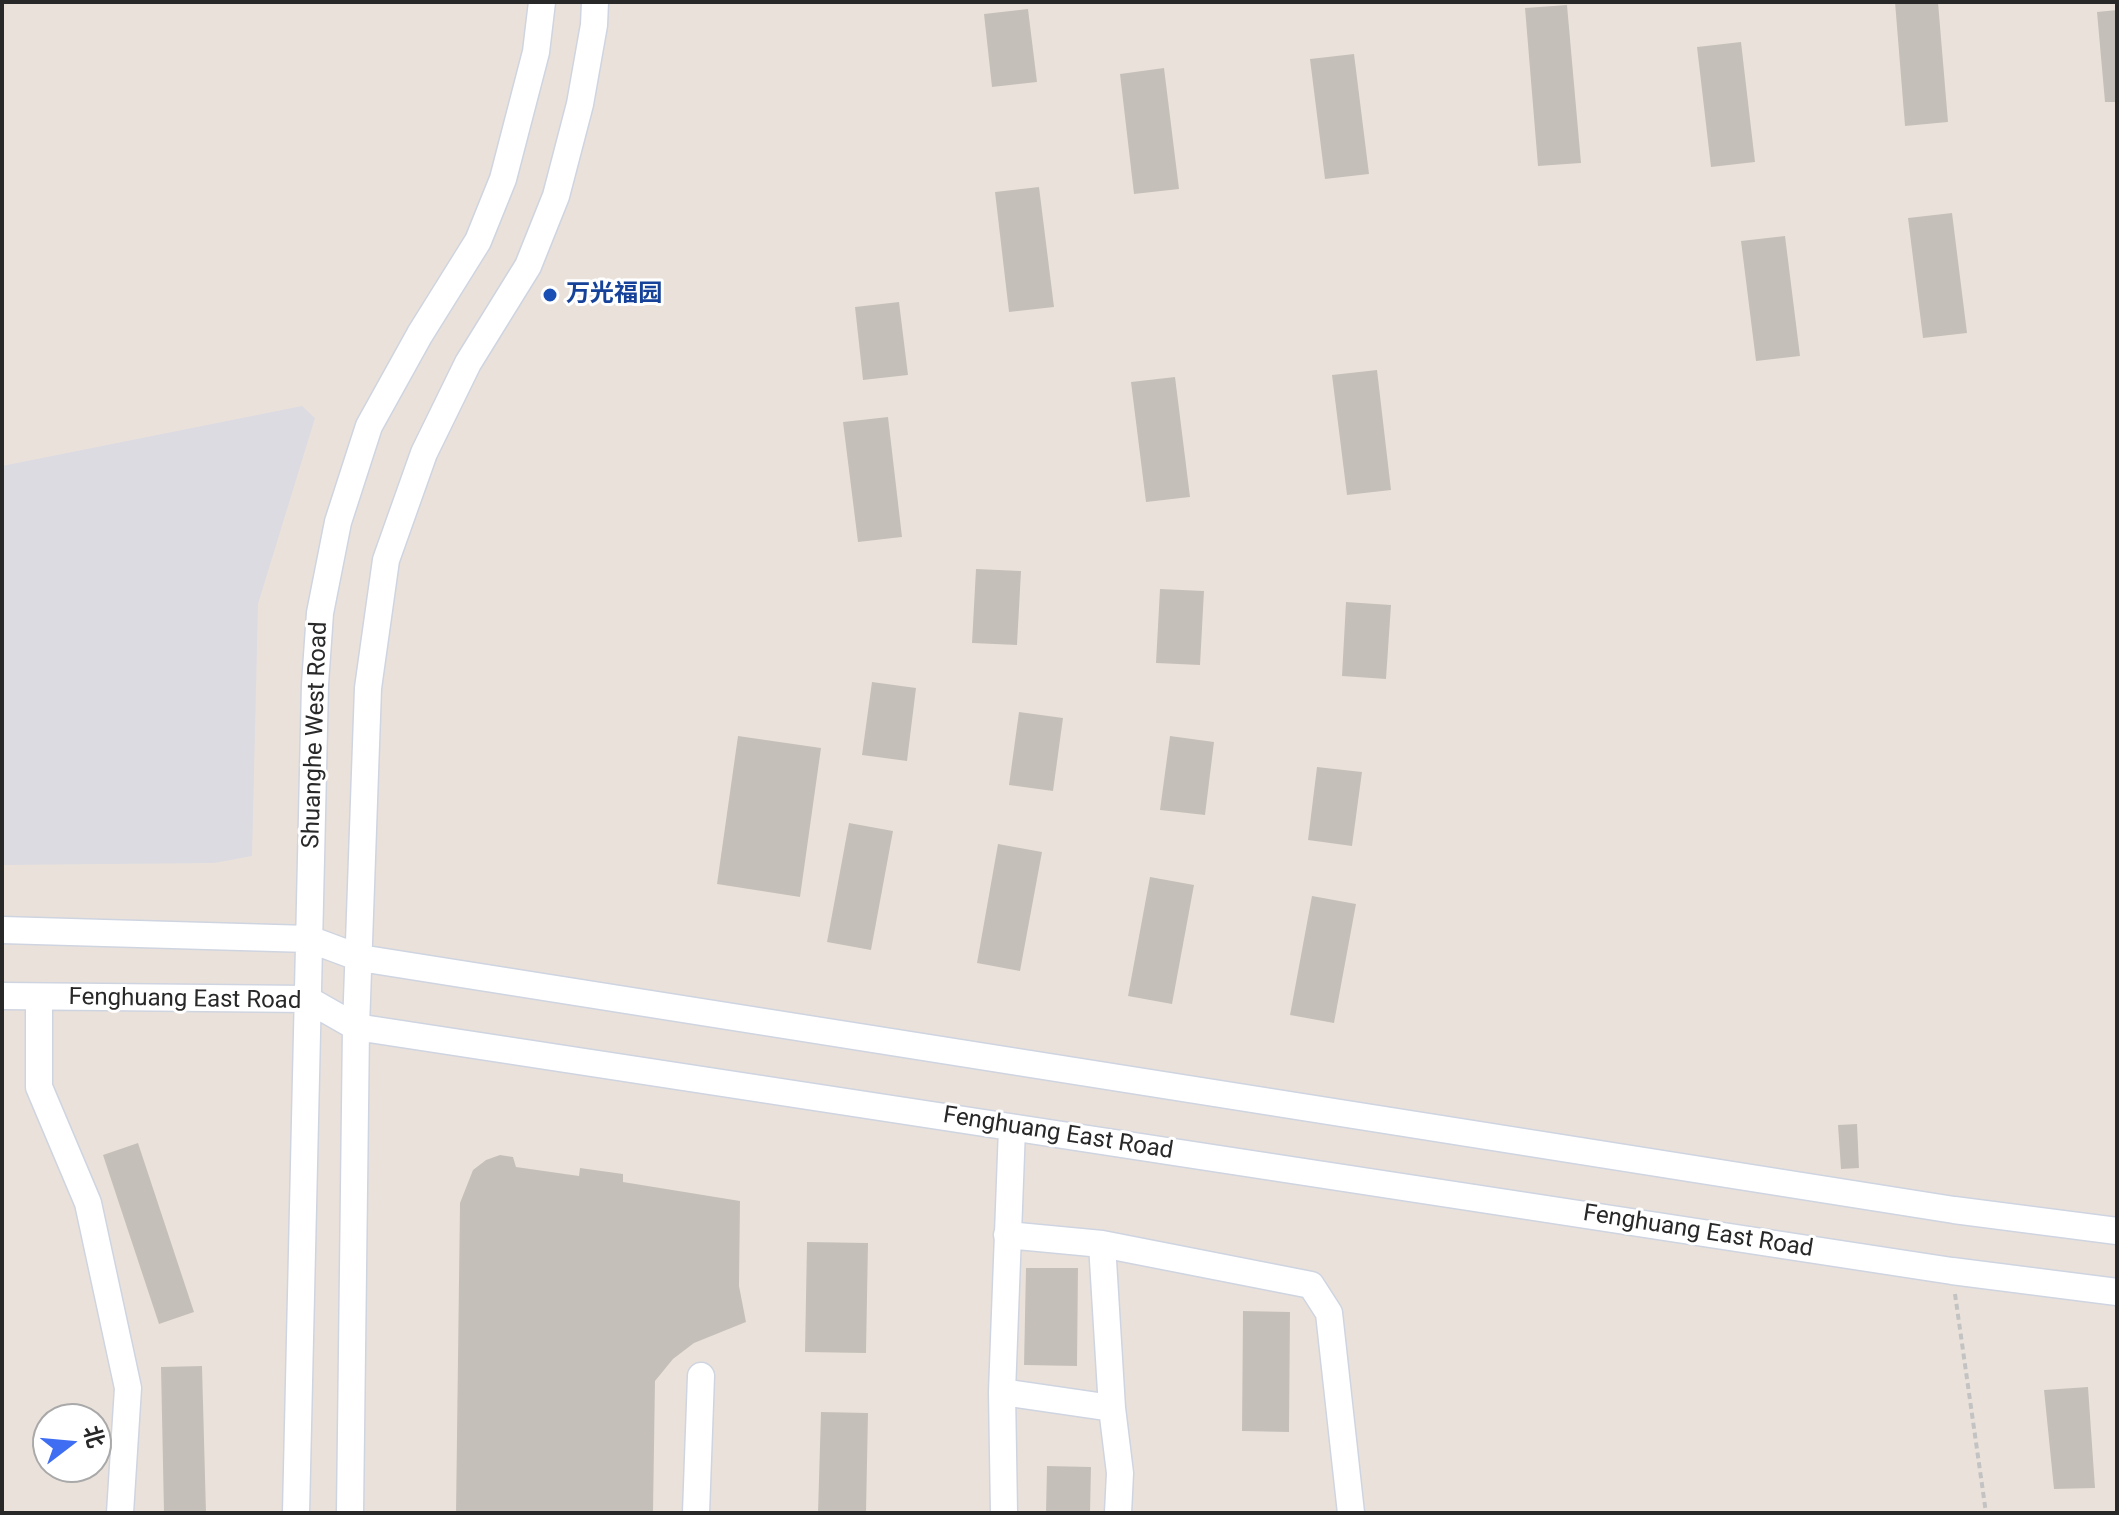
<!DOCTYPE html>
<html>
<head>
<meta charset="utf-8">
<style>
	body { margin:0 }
	#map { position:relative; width:2119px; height:1515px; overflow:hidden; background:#eae2da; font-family:Roboto,"Noto Sans SC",sans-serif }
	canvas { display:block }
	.frame { position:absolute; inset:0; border:4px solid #282828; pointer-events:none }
	.north { position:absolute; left:32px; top:1403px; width:80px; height:80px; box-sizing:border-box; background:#fff; border:2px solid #a9a9a9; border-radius:50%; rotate:74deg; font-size:22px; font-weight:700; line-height:32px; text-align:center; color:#282828 }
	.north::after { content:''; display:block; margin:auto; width:28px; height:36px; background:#3f6ef2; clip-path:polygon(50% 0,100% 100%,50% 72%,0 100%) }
</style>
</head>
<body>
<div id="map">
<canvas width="2119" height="1515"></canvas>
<div class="frame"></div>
<div class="north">北</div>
</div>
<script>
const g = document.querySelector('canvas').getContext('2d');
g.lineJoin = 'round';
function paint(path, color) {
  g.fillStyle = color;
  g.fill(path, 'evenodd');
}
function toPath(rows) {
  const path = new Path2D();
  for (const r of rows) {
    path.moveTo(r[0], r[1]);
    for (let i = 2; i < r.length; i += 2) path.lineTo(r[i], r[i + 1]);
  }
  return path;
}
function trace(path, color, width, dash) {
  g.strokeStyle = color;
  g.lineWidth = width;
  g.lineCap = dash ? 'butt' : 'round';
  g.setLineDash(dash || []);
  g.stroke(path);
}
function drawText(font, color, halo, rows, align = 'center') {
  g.font = font + ' Roboto,"Noto Sans SC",sans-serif';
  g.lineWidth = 6;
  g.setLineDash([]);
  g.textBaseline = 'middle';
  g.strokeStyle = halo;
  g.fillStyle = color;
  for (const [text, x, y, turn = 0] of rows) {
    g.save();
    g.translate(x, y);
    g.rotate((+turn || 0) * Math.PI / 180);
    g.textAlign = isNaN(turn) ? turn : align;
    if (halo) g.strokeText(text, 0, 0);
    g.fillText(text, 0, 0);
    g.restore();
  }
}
paint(toPath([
	[302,406,315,418,258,604,252,856,214,863,2,865,2,466]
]), '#dcdbe2');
paint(toPath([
	[1895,2,1938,2,1948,122,1905,126],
	[1567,5,1581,163,1538,166,1525,8],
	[1028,9,1037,82,992,87,984,14],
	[2117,10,2117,102,2105,102,2097,12],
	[1741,42,1755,162,1711,167,1697,47],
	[1354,54,1369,174,1325,179,1310,59],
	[1164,68,1179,189,1134,194,1120,74],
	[1039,187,1054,307,1009,312,995,192],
	[1952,213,1967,333,1923,338,1908,218],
	[1785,236,1800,356,1756,361,1741,241],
	[899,302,908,375,863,380,855,307],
	[1377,370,1391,490,1347,495,1332,375],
	[1175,377,1190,497,1146,502,1131,382],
	[888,417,902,537,858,542,843,422],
	[976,569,1021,571,1017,645,972,643],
	[1160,589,1204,591,1200,665,1156,663],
	[1346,602,1391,605,1386,679,1342,676],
	[872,682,916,688,907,761,862,755],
	[1019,712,1063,718,1053,791,1009,785],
	[738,736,821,748,800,897,717,884],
	[1170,736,1214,742,1205,815,1160,810],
	[1317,767,1362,772,1352,846,1308,840],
	[849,823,893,831,871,950,827,942],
	[998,844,1042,852,1020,971,977,963],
	[1150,877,1194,885,1172,1004,1128,996],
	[1312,896,1356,904,1334,1023,1290,1015],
	[1857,1124,1859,1168,1841,1169,1838,1125],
	[138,1143,194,1312,159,1324,103,1155],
	[500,1155,513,1157,516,1167,579,1176,580,1168,623,1174,623,1182,740,1201,739,1286,746,1322,694,1343,673,1359,655,1381,653,1513,456,1513,460,1203,473,1170,486,1160],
	[807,1242,868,1243,866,1353,805,1352],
	[1026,1268,1078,1268,1077,1366,1024,1365],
	[1243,1311,1290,1312,1289,1432,1242,1431],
	[202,1366,206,1513,164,1513,161,1367],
	[2088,1387,2095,1488,2054,1489,2044,1390],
	[821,1412,868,1413,866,1513,818,1513],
	[1047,1466,1091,1467,1090,1513,1046,1513]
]), '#c5bfba');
const minor = toPath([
	[2,930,309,939,360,958,1954,1210,2117,1231],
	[2,996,307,999,356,1027,1952,1271,2117,1292],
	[39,997,39,1087,88,1203,128,1388,120,1513],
	[1007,1235,1102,1244,1311,1285,1329,1313,1351,1513],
	[1102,1244,1112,1408,1120,1473,1118,1513],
	[1002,1392,1112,1408],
	[296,1513,315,684,320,613,338,522,369,426,420,334,478,241,503,179,536,52,542,2],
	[350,1513,356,1027,368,688,386,560,424,453,468,363,528,266,556,196,580,104,594,25,595,2],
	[696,1513,701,1376],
	[1004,1513,1002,1392,1012,1128]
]);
trace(minor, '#cfd4e1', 29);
trace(toPath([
	[1955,1294,1986,1513]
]), '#c3c3c3', 4, [6, 4]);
trace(minor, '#fff', 26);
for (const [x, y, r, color] of [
	[550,295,8,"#1a4fb4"]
]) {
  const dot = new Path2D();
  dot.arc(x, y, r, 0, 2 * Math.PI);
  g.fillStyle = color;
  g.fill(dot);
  trace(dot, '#fff', 3);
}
drawText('bold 24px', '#164399', '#fff', [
	["万光福园",566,295]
], 'left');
drawText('24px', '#282828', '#fff', [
	["Shuanghe West Road",316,735,-88],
	["Fenghuang East Road",185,1000,1],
	["Fenghuang East Road",1058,1134,9],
	["Fenghuang East Road",1698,1232,9]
]);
</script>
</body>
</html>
